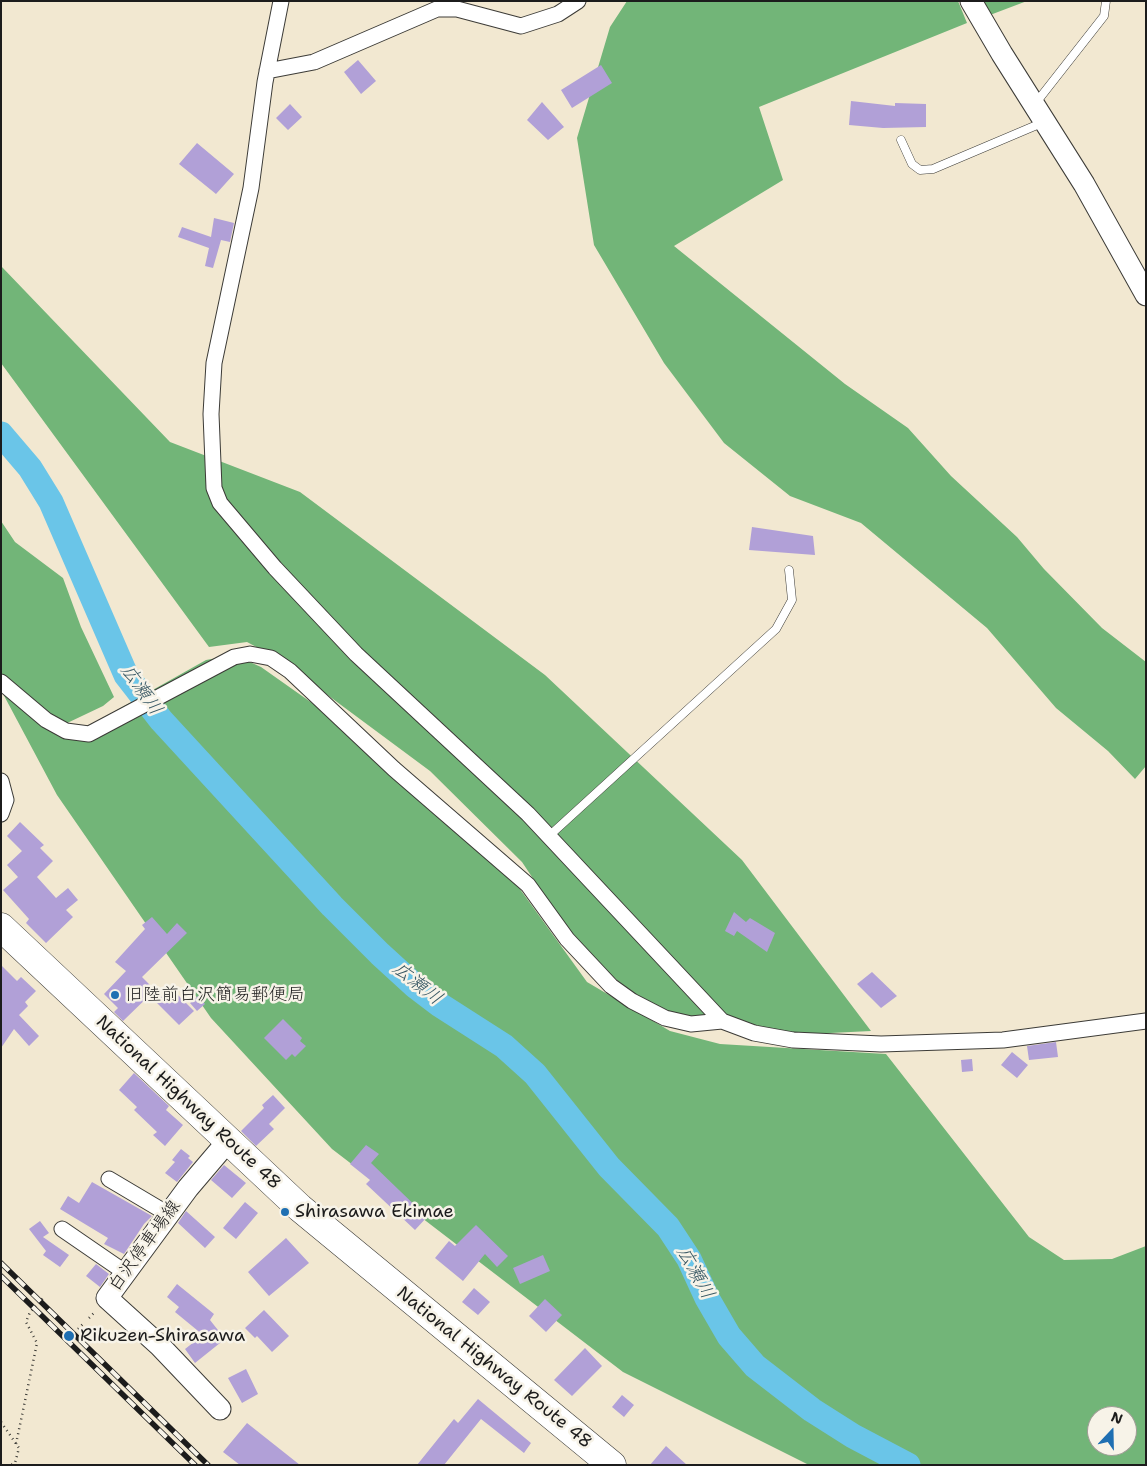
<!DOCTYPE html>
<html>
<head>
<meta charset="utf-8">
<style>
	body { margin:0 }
	#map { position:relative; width:1147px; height:1466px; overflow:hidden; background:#f2e8d1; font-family:"Shantell Sans",sans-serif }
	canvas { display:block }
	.frame { position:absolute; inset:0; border:2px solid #1c1c1c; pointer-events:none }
	.north { position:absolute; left:1087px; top:1406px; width:50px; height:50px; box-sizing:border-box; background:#f7f3e8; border:1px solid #9f9d96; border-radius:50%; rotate:21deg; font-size:14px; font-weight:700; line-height:20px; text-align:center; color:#1c1c1c }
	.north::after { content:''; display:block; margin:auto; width:18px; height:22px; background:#1f6fb2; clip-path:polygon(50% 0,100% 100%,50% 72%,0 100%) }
</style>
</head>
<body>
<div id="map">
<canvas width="1147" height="1466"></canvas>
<div class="frame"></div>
<div class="north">N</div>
</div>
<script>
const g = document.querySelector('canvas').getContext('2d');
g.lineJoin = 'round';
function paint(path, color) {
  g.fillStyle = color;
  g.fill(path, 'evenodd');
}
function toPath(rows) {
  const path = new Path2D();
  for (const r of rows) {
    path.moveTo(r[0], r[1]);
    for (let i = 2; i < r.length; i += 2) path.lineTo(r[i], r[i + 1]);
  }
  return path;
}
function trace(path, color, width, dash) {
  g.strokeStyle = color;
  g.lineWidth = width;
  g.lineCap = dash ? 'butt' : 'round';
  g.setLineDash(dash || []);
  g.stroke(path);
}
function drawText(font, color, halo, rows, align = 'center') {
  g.font = font + ' "Shantell Sans","Klee One",sans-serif';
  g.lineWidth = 5;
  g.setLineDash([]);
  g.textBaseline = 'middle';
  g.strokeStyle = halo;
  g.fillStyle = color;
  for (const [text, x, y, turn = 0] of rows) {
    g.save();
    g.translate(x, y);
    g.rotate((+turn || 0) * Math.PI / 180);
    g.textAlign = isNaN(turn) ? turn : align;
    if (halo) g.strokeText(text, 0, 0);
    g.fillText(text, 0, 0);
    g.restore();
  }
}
paint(toPath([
	[627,1,958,1,967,23,759,107,783,180,674,246,845,384,908,428,951,476,1017,537,1044,569,1102,628,1146,662,1146,766,1135,779,1108,751,1056,708,987,628,861,523,790,496,724,443,664,363,594,245,577,138,610,27],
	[983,1,1027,1,990,15],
	[1,266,170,442,300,492,545,675,742,860,871,1031,810,1034,713,1027,652,1008,582,952,522,862,430,771,279,659,247,642,209,647,1,363],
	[1,521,15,542,63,578,81,627,114,697,103,706,63,725,1,676],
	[234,655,261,667,346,727,517,885,587,982,670,1031,720,1044,886,1054,1029,1237,1064,1260,1112,1259,1146,1246,1146,1465,809,1465,623,1372,332,1149,211,1018,57,795,1,690,58,736,73,740,92,729,110,714,206,660],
	[1097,1416,1127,1416,1127,1446,1097,1446]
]), '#72b578');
trace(toPath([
	[1,434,30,468,51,502,126,675,161,720,332,906,380,954,415,986,440,1005,504,1046,535,1074,609,1167,668,1227,689,1259,707,1298,729,1336,755,1366,812,1410,853,1436,908,1465]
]), '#6ac5e8', 25);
paint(toPath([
	[358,60,376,81,361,94,344,72],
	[601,65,612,83,572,108,561,90],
	[851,101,895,106,895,103,926,104,926,127,883,128,849,125],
	[542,102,564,127,548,140,527,120],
	[290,104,302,117,288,130,276,118],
	[197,143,234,174,216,194,179,164],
	[214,218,234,223,230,242,221,240,213,268,205,266,209,248,178,237,182,227,211,237],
	[752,527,813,536,815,555,749,550],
	[20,822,44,845,40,848,53,861,37,877,56,898,68,888,78,900,66,910,73,917,46,943,26,923,29,919,3,890,18,877,7,865,22,851,7,836],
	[734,912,746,922,750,918,775,933,767,952,737,931,734,936,725,931],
	[152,917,167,934,177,923,187,933,142,977,155,990,123,1021,114,1012,118,1008,104,994,126,971,115,962,145,929,142,925],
	[1,965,17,981,21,977,36,991,25,1002,28,1006,19,1015,39,1036,29,1046,14,1029,1,1048],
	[872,972,897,996,881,1008,857,984],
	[171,988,194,1011,179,1025,156,1002],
	[198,996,205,1004,197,1011,190,1003],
	[283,1019,302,1038,300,1041,306,1046,295,1057,292,1054,286,1060,264,1038],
	[1056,1042,1058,1057,1029,1060,1027,1046],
	[1012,1052,1028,1065,1017,1078,1001,1065],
	[972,1059,973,1071,962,1072,961,1060],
	[134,1073,169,1106,166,1110,183,1125,165,1146,153,1135,157,1132,134,1110,137,1107,119,1090],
	[273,1095,285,1108,269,1124,274,1129,256,1146,241,1131,264,1108,262,1105],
	[366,1145,379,1154,371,1163,427,1217,415,1230,366,1184,370,1180,350,1164],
	[181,1149,190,1156,188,1158,193,1162,177,1182,165,1173,175,1162,172,1160],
	[224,1165,246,1183,232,1198,211,1180],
	[92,1182,152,1216,144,1224,124,1254,104,1244,108,1238,60,1209,68,1196,79,1203],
	[245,1202,258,1213,236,1239,223,1228],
	[186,1211,215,1237,205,1248,178,1223],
	[40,1221,49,1233,43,1237,69,1255,60,1267,43,1255,46,1251,29,1229],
	[476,1225,508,1256,497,1267,485,1254,463,1281,435,1258,449,1241,455,1246],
	[286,1238,309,1263,269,1296,248,1272],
	[543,1255,550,1271,520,1284,513,1268],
	[96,1264,109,1274,100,1287,86,1276],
	[177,1284,214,1314,210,1320,225,1339,195,1363,185,1349,203,1335,175,1312,179,1307,167,1297],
	[474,1288,490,1302,478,1315,462,1302],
	[545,1299,562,1315,546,1332,529,1316],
	[264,1310,289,1336,272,1352,257,1336,255,1338,245,1328],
	[585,1348,602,1366,572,1396,554,1380],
	[246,1369,258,1394,242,1403,228,1378],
	[622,1395,634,1405,624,1417,612,1407],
	[478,1399,531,1443,524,1453,481,1419,444,1465,417,1465,454,1419,458,1423],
	[247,1423,300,1465,240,1465,223,1452],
	[666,1446,687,1465,650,1465]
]), '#b1a0d7');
const lane = toPath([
	[1035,104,1104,16,1106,1],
	[901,140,912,164,920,170,933,169,1044,122],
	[549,836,776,629,792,600,789,570]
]);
const street = toPath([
	[281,1,265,82,251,188,214,363,211,414,214,488,220,503,275,568,356,654,528,814,722,1021],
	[267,71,314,62,437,9,457,9,521,26,558,14,578,1],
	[1,682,46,720,66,731,89,734,234,657,250,654,271,658,290,671,394,769,528,885,567,939,611,986,632,1001,665,1018,691,1024,722,1021,754,1033,793,1040,881,1044,1003,1040,1146,1021],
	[1,781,6,800,1,814],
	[109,1179,168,1214],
	[62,1229,126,1273]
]);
const secondary = toPath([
	[971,1,1002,54,1084,184,1146,295],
	[220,1409,160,1346,107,1298,188,1188,228,1141]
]);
const highway = toPath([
	[1,927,300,1208,612,1465]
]);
trace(lane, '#3c3b37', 9);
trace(street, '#3c3b37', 17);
trace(secondary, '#3c3b37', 23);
trace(highway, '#3c3b37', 29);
trace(toPath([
	[89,1318,96,1311],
	[78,1329,83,1324],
	[1,1422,19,1448,15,1463,11,1465],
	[16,1444,37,1343,26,1322,30,1312,44,1297]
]), '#3c3b37', 2.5, [1, 4]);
trace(lane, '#fff', 8);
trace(street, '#fff', 15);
trace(secondary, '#fff', 21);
trace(highway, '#fff', 28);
const rail = toPath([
	[1,1263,208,1465],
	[1,1276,195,1465]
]);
trace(rail, '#1c1c1c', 5.5);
trace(rail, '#f7f3e8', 4, [11]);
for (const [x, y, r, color] of [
	[115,995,5,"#1f6fb2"],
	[285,1212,5,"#1f6fb2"],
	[69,1336,6,"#1f6fb2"]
]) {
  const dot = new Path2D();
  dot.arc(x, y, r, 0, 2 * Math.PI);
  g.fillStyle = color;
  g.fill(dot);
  trace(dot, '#f7f3e8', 2);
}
drawText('18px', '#1c1c1c', '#f7f3e8', [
	["旧陸前白沢簡易郵便局",125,995],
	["Shirasawa Ekimae",295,1212],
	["Rikuzen-Shirasawa",80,1336]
], 'left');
drawText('18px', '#1c1c1c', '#f7f3e8', [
	["National Highway Route 48",188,1103,43],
	["白沢停車場線",145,1246,-54],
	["National Highway Route 48",494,1368,39]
]);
drawText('italic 19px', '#375763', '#f7f3e8', [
	["広瀬川",141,690,55],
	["広瀬川",417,984,38],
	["広瀬川",695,1273,61]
]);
</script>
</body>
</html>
